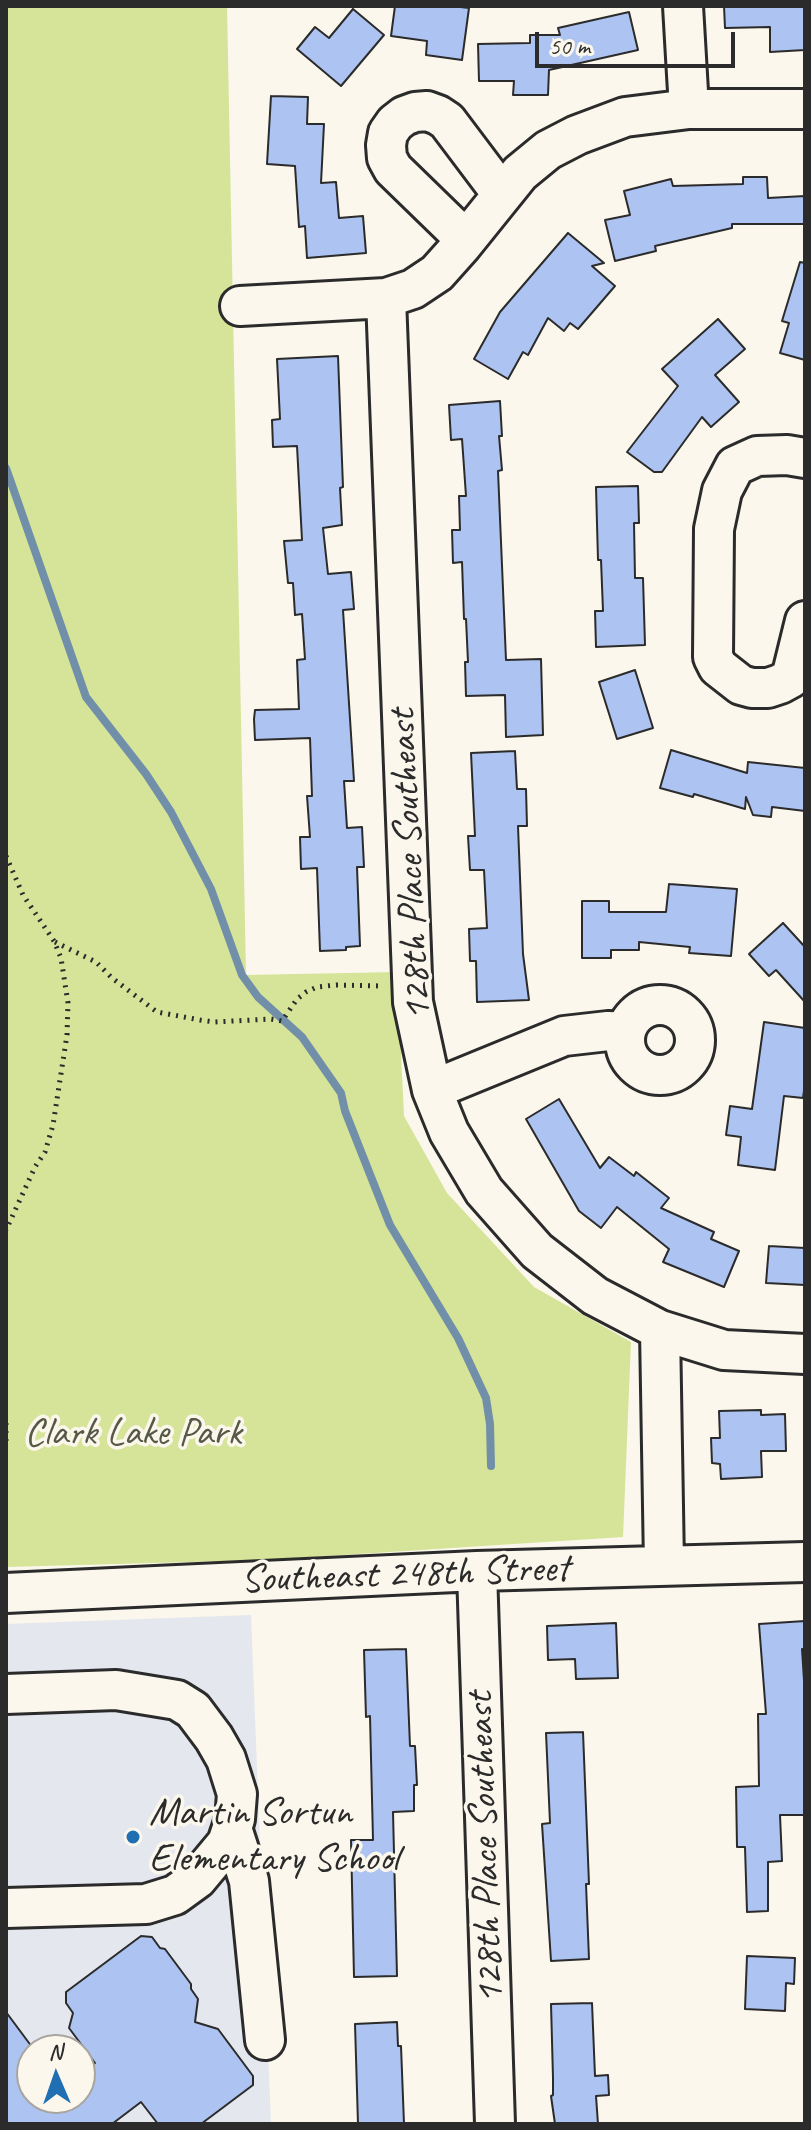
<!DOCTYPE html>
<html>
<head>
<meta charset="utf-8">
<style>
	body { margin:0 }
	#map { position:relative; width:811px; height:2130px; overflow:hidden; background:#fbf7ec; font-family:Caveat,sans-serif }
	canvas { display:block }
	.frame { position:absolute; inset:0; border:8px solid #2b2b2b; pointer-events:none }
	.north { position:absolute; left:16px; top:2034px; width:80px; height:80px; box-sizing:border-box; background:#fbf7ec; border:2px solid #a8a59f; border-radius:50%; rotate:358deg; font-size:22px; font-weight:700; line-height:32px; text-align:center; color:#2b2b2b }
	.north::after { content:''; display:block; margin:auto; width:28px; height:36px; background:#1f6fb2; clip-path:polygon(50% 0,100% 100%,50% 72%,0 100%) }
	.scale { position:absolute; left:535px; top:32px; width:200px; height:36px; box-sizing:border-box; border:4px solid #2b2b2b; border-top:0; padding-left:10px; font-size:24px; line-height:28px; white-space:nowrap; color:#2b2b2b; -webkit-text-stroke:6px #fbf7ec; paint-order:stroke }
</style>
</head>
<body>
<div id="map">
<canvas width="811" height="2130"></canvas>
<div class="frame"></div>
<div class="north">N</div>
<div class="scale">50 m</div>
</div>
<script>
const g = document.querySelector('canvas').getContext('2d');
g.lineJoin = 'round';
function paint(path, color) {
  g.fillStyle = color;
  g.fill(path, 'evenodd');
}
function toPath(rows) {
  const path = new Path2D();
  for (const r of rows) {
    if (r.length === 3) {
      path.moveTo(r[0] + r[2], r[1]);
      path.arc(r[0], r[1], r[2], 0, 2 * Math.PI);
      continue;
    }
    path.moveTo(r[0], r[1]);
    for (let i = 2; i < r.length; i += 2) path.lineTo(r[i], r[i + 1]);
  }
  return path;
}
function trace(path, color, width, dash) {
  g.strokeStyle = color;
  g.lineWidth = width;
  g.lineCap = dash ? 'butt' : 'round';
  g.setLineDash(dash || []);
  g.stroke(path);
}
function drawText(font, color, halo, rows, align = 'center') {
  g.font = font + ' Caveat,sans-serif';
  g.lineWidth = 7;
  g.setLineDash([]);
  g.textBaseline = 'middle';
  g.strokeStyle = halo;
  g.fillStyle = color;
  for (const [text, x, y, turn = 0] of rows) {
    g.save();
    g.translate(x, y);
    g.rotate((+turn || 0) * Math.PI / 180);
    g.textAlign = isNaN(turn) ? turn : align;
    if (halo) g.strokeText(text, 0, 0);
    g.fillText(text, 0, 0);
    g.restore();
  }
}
paint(toPath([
	[251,1615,271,2124,6,2124,6,1624],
	[32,2050,80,2050,80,2098,32,2098]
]), '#e4e7ee');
paint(toPath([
	[6,6,227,6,246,975,397,972,404,1116,447,1193,534,1287,631,1342,623,1537,265,1560,6,1567]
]), '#d5e498');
trace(toPath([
	[6,468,86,697,146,774,171,812,211,889,242,975,258,997,302,1037,341,1093,345,1111,390,1225,458,1338,486,1398,490,1424,491,1466]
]), '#728faa', 8);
const building = toPath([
	[395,6,452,6,469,8,462,60,426,55,427,41,391,36,395,6],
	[724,6,805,6,805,50,770,52,770,27,725,28,724,6],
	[353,9,384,35,341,86,297,49,315,27,329,38,353,9],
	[629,12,638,50,549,70,548,95,513,95,514,81,479,81,478,44,530,43,530,35,560,35,558,28,629,12],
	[271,96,308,97,307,124,324,124,321,183,336,182,339,218,363,216,366,253,307,258,305,226,299,227,295,166,267,164,271,96],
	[743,177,767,177,768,198,805,196,805,224,732,224,732,228,655,246,656,251,615,261,605,220,630,215,624,191,671,179,673,186,743,184,743,177],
	[568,233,604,263,592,266,615,286,578,329,570,323,564,331,548,318,528,355,523,352,508,379,474,359,500,312,568,233],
	[800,262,805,263,805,360,780,353,789,323,782,321,800,262],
	[718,319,745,349,715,375,739,402,711,427,702,417,662,472,654,472,627,452,678,386,662,369,718,319],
	[338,356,343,487,340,488,342,525,323,528,328,574,351,572,354,609,343,610,354,781,344,781,347,828,362,827,364,867,357,867,360,946,346,947,346,950,320,951,317,868,301,869,300,837,310,837,307,796,312,796,310,738,255,740,254,719,255,710,299,709,297,660,305,659,302,614,295,615,293,583,288,583,284,541,302,540,297,446,273,447,272,420,280,419,277,359,338,356],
	[500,401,502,436,499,436,502,470,498,471,506,660,541,659,543,735,506,737,505,695,466,696,465,662,468,662,466,619,464,619,462,562,453,563,452,530,460,530,459,496,466,496,462,439,451,440,449,405,500,401],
	[638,486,639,523,634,523,635,578,643,578,645,645,596,647,595,611,603,611,601,560,598,560,596,487,638,486],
	[635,670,653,728,617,739,599,682,635,670],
	[671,750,747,773,748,762,805,768,805,811,772,807,771,817,753,815,746,797,745,809,694,794,693,797,660,788,671,750],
	[515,751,517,789,526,789,527,826,518,826,523,954,529,1000,477,1002,476,961,470,961,469,929,487,928,484,870,470,870,468,836,475,836,471,753,515,751],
	[669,884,737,889,731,956,689,953,690,947,639,942,639,950,611,950,611,958,582,958,582,901,609,901,609,912,666,912,669,884],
	[783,923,805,947,805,1002,776,970,769,976,749,954,783,923],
	[764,1022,805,1028,805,1084,803,1098,784,1096,775,1170,738,1165,741,1137,726,1135,730,1106,752,1109,764,1022],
	[559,1099,600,1168,609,1157,634,1176,636,1172,669,1198,661,1208,714,1232,711,1239,739,1251,724,1287,663,1262,669,1249,617,1207,601,1228,579,1211,526,1119,559,1099],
	[769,1246,805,1248,805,1285,766,1283,769,1246],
	[761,1410,761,1415,785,1414,786,1451,761,1451,762,1477,721,1479,720,1464,712,1463,711,1438,720,1438,719,1411,761,1410],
	[805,1621,805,1649,802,1649,805,1696,805,1815,780,1815,782,1861,768,1862,768,1911,747,1912,745,1847,737,1847,736,1787,759,1786,758,1714,766,1714,759,1624,805,1621],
	[616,1623,618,1678,576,1679,575,1659,548,1660,547,1626,616,1623],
	[406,1649,410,1746,415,1746,417,1785,414,1785,414,1811,393,1812,397,1976,354,1977,351,1840,373,1840,370,1716,366,1717,364,1650,406,1649],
	[583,1732,589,1884,586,1884,589,1959,551,1961,542,1824,550,1823,546,1733,583,1732],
	[141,1936,152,1937,160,1948,165,1949,191,1984,191,1989,198,1999,195,2022,218,2029,253,2076,253,2085,201,2124,158,2124,141,2102,112,2124,6,2124,6,2012,32,2047,32,2098,80,2098,80,2075,95,2063,69,2028,73,2013,66,2003,66,1992,141,1936],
	[747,1956,795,1958,794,1984,786,1983,785,2011,745,2009,747,1956],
	[592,2003,595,2076,608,2075,609,2095,596,2096,598,2124,555,2124,551,2096,553,2095,553,2078,551,2004,592,2003],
	[397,2022,398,2046,401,2046,404,2124,358,2124,355,2024,397,2022]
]);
paint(building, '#adc3f1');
trace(building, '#2b2b2b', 2);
const minor = toPath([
	[683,6,689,109],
	[466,240,393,169,387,158,386,145,388,133,395,123,404,116,415,112,427,111,438,115,447,121,502,194],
	[386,298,413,1002,432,1090,449,1132,484,1191,537,1251,595,1296,660,1330,724,1350,805,1354],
	[240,306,386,298,413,289,437,273,462,245,520,173,548,150,577,135,625,117,689,109,805,109],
	[805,458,787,455,757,456,735,466,722,491,714,529,713,657,718,667,741,685,752,688,768,688,780,684,791,678,805,621],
	[660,1040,35],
	[432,1090,564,1036,608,1031,625,1032],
	[660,1330,664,1565],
	[477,1571,495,2124],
	[6,1593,477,1571,805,1562],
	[6,1694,116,1690,177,1700,193,1710,214,1738,226,1759,237,1794,235,1819,227,1843,197,1879,175,1895,146,1904,6,1908],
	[232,1828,249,1881,265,2040]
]);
trace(minor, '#2b2b2b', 44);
trace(toPath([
	[6,856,23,895,54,941,61,958,68,1003,67,1035,53,1125,45,1152,35,1167,6,1230],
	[55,942,96,962,112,978,157,1012,200,1020,214,1022,271,1019,282,1021,297,999,306,992,317,987,336,985,382,986],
	[6,1423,6,1445]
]), '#2b2b2b', 5, [2, 6]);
trace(minor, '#fbf7ec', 38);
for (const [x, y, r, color] of [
	[133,1837,8,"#1f6fb2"]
]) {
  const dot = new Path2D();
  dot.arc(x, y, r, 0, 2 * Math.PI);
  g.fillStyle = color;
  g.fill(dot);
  trace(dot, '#fbf7ec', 3);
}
drawText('40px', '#2b2b2b', '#fbf7ec', [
	["128th Place Southeast",411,865,-93],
	["Southeast 248th Street",405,1575,-2],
	["128th Place Southeast",486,1848,-92]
]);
drawText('40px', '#565946', '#fbf7ec', [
	["Clark Lake Park",133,1434]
]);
drawText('40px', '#2b2b2b', '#fbf7ec', [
	["Martin Sortun",149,1814],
	["Elementary School",149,1860]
], 'left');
</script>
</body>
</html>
